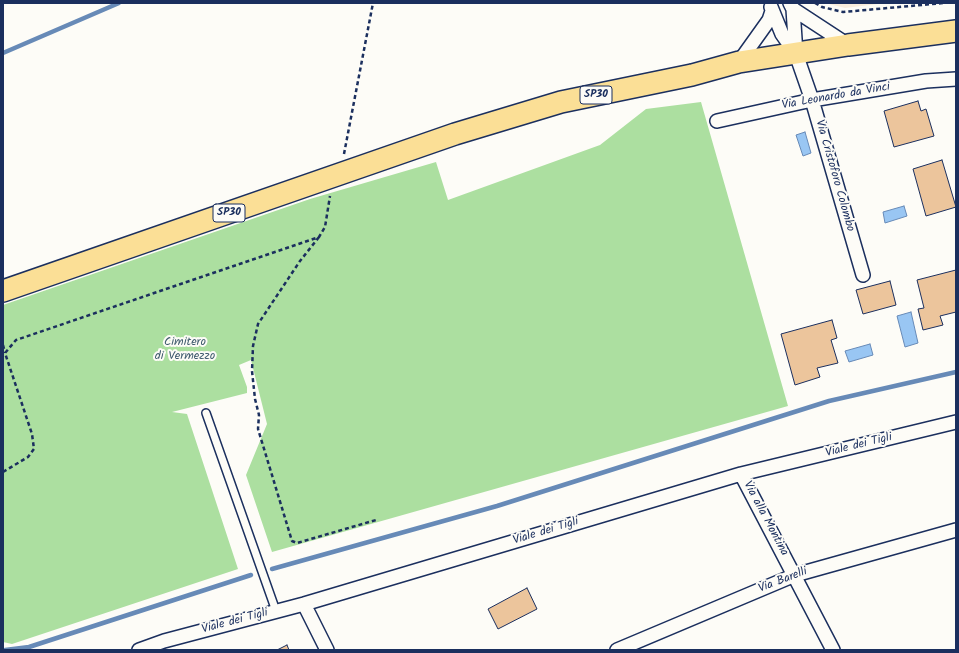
<!DOCTYPE html>
<html>
<head>
<meta charset="utf-8">
<style>
	body { margin:0 }
	#map { position:relative; width:959px; height:653px; overflow:hidden; background:#fdfcf7; font-family:Kalam,sans-serif }
	canvas { display:block }
	.frame { position:absolute; inset:0; border:4px solid #1b2f5e; pointer-events:none }
</style>
</head>
<body>
<div id="map">
<canvas width="959" height="653"></canvas>
<div class="frame"></div>
</div>
<script>
const g = document.querySelector('canvas').getContext('2d');
g.lineJoin = 'round';
function paint(path, color) {
  g.fillStyle = color;
  g.fill(path, 'evenodd');
}
function toPath(rows) {
  const path = new Path2D();
  for (const r of rows) {
    path.moveTo(r[0], r[1]);
    for (let i = 2; i < r.length; i += 2) path.lineTo(r[i], r[i + 1]);
  }
  return path;
}
function trace(path, color, width, dash) {
  g.strokeStyle = color;
  g.lineWidth = width;
  g.lineCap = dash ? 'butt' : 'round';
  g.setLineDash(dash || []);
  g.stroke(path);
}
function drawText(font, color, halo, rows, align = 'center') {
  g.font = font + ' Kalam,sans-serif';
  g.lineWidth = 4;
  g.setLineDash([]);
  g.textBaseline = 'middle';
  g.strokeStyle = halo;
  g.fillStyle = color;
  for (const [text, x, y, turn = 0] of rows) {
    g.save();
    g.translate(x, y);
    g.rotate((+turn || 0) * Math.PI / 180);
    g.textAlign = isNaN(turn) ? turn : align;
    if (halo) g.strokeText(text, 0, 0);
    g.fillText(text, 0, 0);
    g.restore();
  }
}
paint(toPath([
	[825,3,886,3,845,8]
]), '#f8ecdc');
paint(toPath([
	[701,102,788,406,272,552,246,475,267,424,251,360,239,365,247,387,247,393,172,412,187,414,238,569,12,644,3,642,3,305,310,199,436,162,448,200,600,145,646,109]
]), '#acdfa0');
const water = toPath([
	[805,132,811,153,803,156,796,135,805,132],
	[904,206,907,216,885,223,883,212,904,206],
	[911,312,918,343,905,347,897,316,911,312],
	[870,344,873,355,849,362,845,351,870,344]
]);
paint(water, '#99c6f3');
trace(water, '#678ab7', 1);
trace(toPath([
	[3,53,119,3],
	[272,569,497,506,829,401,956,372],
	[5,650,29,647,251,575]
]), '#678ab7', 4.5);
const building = toPath([
	[918,101,921,111,926,109,934,136,894,147,884,111,918,101],
	[942,160,956,207,926,216,913,169,942,160],
	[956,270,956,312,940,316,943,325,923,330,918,309,924,308,917,280,956,270],
	[890,281,896,305,863,314,856,290,890,281],
	[832,320,837,338,831,340,838,363,817,368,820,377,795,385,781,334,832,320],
	[527,588,537,609,498,629,488,609,527,588],
	[287,645,289,650,277,650,287,645]
]);
paint(building, '#ecc59c');
trace(building, '#1b2f5e', 1);
const service = toPath([
	[206,413,276,611]
]);
const minor = toPath([
	[790,3,793,9,796,54,812,100,863,275],
	[771,7,782,34,796,54],
	[793,9,848,45],
	[739,62,769,20,772,11],
	[717,121,812,100,926,81,956,79],
	[741,474,833,650],
	[304,604,327,650],
	[139,650,164,641,304,604,741,474,956,422],
	[617,650,795,575,956,530]
]);
const primary = toPath([
	[3,291,455,134,561,102,692,75,739,62,848,45,956,31]
]);
trace(service, '#1b2f5e', 10);
trace(minor, '#1b2f5e', 16);
trace(primary, '#1b2f5e', 24);
trace(toPath([
	[815,3,822,7,843,12,944,3],
	[344,154,373,3],
	[319,237,300,261,258,324,253,346,252,371,255,399,259,415,258,429,292,541,297,543,376,520],
	[3,345,5,353],
	[3,472,28,457,34,449,32,434,5,353,16,340,319,237,325,227,330,196]
]), '#1b2f5e', 2.5, [4, 3]);
trace(service, '#fdfcf7', 7);
trace(minor, '#fdfcf7', 13);
trace(primary, '#fbdf96', 21);
for (const [x, y, w] of [
	[596,95,32],
	[229,213,32]
]) {
  const box = new Path2D();
  box.roundRect(x - w / 2, y - 9, w, 18, 3);
  g.fillStyle = '#fdfcf7';
  g.fill(box);
  trace(box, '#1b2f5e', 1);
}
drawText('bold 11px', '#1b2f5e', null, [
	["SP30",596,95],
	["SP30",229,213]
]);
drawText('12px', '#1b2f5e', '#fdfcf7', [
	["Via Leonardo da Vinci",836,97,-10],
	["Via Cristoforo Colombo",834,176,74],
	["Viale dei Tigli",859,446,-14],
	["Via alla Montina",765,519,62],
	["Viale dei Tigli",546,532,-17],
	["Via Barelli",783,581,-21],
	["Viale dei Tigli",235,622,-15]
]);
drawText('12px', '#3f5b6e', '#fdfcf7', [
	["Cimitero",185,343],
	["di Vermezzo",185,357]
]);
</script>
</body>
</html>
